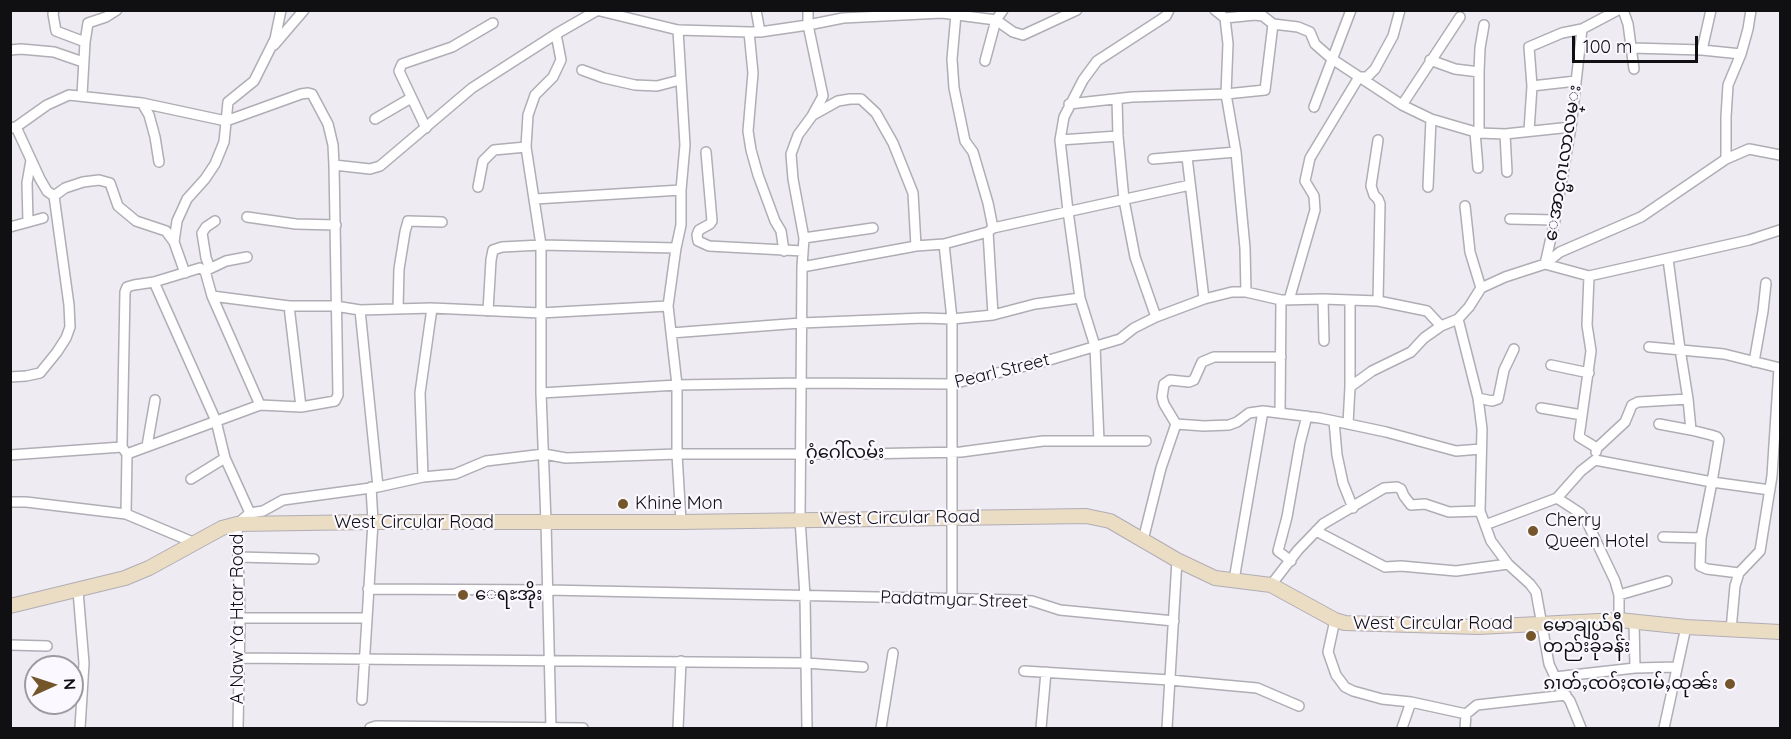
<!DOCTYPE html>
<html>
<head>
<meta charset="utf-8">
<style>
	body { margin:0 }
	#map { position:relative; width:1791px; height:739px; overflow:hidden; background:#eeebf3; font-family:Quicksand,sans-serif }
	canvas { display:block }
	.frame { position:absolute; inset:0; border:12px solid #100f11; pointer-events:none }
	.north { position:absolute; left:24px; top:655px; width:60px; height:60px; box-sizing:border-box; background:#fbf8ff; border:2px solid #9d9ba0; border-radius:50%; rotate:87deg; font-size:16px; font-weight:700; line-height:24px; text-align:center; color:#100f11 }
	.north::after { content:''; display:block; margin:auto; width:21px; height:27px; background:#74562a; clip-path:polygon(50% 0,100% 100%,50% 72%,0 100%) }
	.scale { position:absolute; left:1572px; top:36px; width:126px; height:27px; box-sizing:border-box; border:3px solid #100f11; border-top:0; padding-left:8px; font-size:18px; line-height:21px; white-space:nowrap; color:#100f11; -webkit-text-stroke:4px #fbf8ff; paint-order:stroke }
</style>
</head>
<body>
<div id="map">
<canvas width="1791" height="739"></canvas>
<div class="frame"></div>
<div class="north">N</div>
<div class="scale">100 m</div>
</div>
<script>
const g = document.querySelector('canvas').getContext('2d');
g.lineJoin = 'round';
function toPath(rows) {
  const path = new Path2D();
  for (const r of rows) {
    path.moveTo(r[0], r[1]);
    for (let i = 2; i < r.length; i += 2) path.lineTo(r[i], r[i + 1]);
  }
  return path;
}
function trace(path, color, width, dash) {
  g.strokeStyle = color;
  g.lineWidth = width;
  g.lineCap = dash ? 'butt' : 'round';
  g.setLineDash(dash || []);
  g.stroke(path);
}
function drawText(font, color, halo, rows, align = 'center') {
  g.font = font + ' Quicksand,"Noto Sans Myanmar",sans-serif';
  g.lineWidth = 4.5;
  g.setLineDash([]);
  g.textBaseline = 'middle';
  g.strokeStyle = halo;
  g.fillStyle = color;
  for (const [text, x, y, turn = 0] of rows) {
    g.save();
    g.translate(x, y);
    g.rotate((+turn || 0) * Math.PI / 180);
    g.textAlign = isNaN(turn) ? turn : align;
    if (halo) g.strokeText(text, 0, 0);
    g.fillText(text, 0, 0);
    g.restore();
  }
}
const street = toPath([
	[54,10,53,14,56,31,85,42],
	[596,10,678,30,749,32,760,32,808,25,843,18,942,13,996,20,1013,32,1023,35,1077,10],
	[756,10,760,32],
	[1215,10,1225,18,1255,15,1263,16,1273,24,1298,27,1310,32,1315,44,1332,59,1402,105,1431,119,1479,133,1505,134,1571,127],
	[1623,10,1628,24,1634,69],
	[956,14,952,59,954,88,965,141,973,152,988,203,993,228],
	[1225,18,1228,44,1226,94,1236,152,1245,248,1246,292],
	[678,30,685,145,681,190,681,225,676,248,668,306,677,385,677,454,681,522],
	[749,32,753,73,748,131,751,150,758,175,775,221,781,231,784,251],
	[274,45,304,10],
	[1632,48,1702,50,1741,54],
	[10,50,21,49,54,52,83,62],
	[1702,50,1711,10],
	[1430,60,1455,69,1479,72],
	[985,61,996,20,1003,10],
	[582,70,604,78,635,85,657,86,680,80],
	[1532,86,1576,81],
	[82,95,85,42,88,23,106,17,117,10],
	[1117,99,1118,136,1124,200,1135,257,1156,317],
	[142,103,149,115,155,137,159,162],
	[1069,104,1132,97,1226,94,1265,90,1273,24],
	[1402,105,1460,17],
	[1314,107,1351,10],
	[813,115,838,101,850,99,861,99,876,113,893,143,913,193,916,246],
	[375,119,411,98],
	[10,128,16,127,47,105,69,95,142,103,226,121,301,94,308,93,312,94,328,124,333,145,334,165,338,395,335,401,301,407,260,405,127,454],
	[426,128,399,71,402,64,452,47,493,23],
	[1529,131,1532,86,1529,47,1562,33,1582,29],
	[1475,132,1478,168],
	[1479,133,1479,72,1480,48,1484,25],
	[1505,134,1507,172],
	[1060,140,1118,136],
	[1378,140,1371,186,1374,195,1378,199,1380,204,1378,301],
	[706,152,712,221,710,224,699,230,697,235,698,241,709,246,803,251],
	[1187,157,1204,299],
	[1153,159,1236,152],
	[1726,159,1726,117,1728,85,1741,54,1748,29,1751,10],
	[334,165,370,169,380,166,472,88,556,34,596,11],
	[478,187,483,161,494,150,526,147],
	[1428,187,1431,119],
	[54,196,65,188,83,182,99,180,110,183,118,206,136,221,166,231,174,242,185,273],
	[535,199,681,190],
	[1465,206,1470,252,1481,288],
	[247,217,296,224,336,225],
	[1510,219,1555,220],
	[28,222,27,183,31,160],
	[10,227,43,218],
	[988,232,993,315],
	[804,238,873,228],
	[174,242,177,221,187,199,205,179,215,164,224,142,228,102,254,81,275,39,281,10],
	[944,244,952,319,952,599],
	[1668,259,1680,349,1688,399,1691,430,1711,435,1717,437,1719,440,1712,482,1770,490],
	[1545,264,1555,220,1571,127,1582,29,1618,10],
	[1545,264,1560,252,1641,217,1726,159,1749,149,1780,155],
	[802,267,916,246,944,244,988,232,993,228,1190,185],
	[210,268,206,258,202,233,206,227,215,221],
	[205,271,212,296,260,405],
	[1589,276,1587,325,1591,351,1579,437,1597,448],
	[154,282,216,421,225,458,250,513],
	[212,296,289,306,335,306,360,310,432,308,540,313,668,306],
	[1323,299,1324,341],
	[1289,300,1315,210,1314,196,1305,181,1310,158,1359,77,1367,77,1375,69,1393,36,1400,10],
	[289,306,301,407],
	[398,308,399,269,405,232,408,221,442,222],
	[360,310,378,487],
	[488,311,491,260,493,250,502,247,541,245,676,248],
	[1458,319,1478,398,1482,429,1480,511,1491,541,1508,564,1530,584,1536,592,1549,664,1560,688,1570,701,1581,728],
	[671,333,801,323,924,318,952,319,993,315,1035,304,1080,298],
	[1649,347,1724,354,1780,368],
	[1754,362,1763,311,1766,283],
	[1551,365,1589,373],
	[10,377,26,376,40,373,57,352,66,338,70,327,69,305,54,196,47,191,40,179,16,127],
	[1350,387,1372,371,1411,352,1424,338,1441,326,1458,319,1469,307,1481,288,1505,277,1545,264,1589,276,1749,240,1780,230],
	[541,393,677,385,801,383,952,384,1046,361,1120,339,1134,328,1156,317,1204,299,1232,292,1246,292,1281,300,1323,299,1378,301,1427,311,1441,326],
	[1478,398,1492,401,1498,399,1504,370,1514,349],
	[1541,408,1582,415],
	[1280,413,1281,300],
	[1334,421,1337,455,1343,483,1353,508],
	[1176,424,1204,426,1229,425,1237,422,1249,413,1263,411,1320,418,1386,432,1456,451,1481,449],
	[1348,424,1350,387,1350,301],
	[1659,424,1691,430],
	[1099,441,1095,346,1080,298,1068,211,1060,140,1064,117,1083,80,1097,61,1160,20,1166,16,1169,10],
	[147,446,155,400],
	[1596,452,1597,448,1625,422,1632,405,1638,402,1688,399],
	[10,455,122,447],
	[423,477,420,393,432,308],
	[191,479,225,458],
	[1557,498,1581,471,1595,460,1712,482,1701,538,1700,566,1707,569,1739,573,1735,586,1731,630],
	[10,502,26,502,126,514,195,543],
	[126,514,127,454,122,447,125,292,127,287,134,285,154,282,200,268,205,271,226,261,247,257],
	[1485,525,1557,498,1580,513,1587,522,1615,581,1619,595,1619,620],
	[1316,531,1385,567,1401,566,1456,571,1508,564],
	[1663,537,1701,538],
	[1143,540,1161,468,1176,424,1164,404,1162,397,1164,384,1170,380,1189,382,1194,380,1202,362,1214,357,1281,357],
	[238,557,314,559],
	[1291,561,1278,551,1287,517,1300,443,1307,416],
	[1739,573,1760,551,1772,476,1779,368],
	[1234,580,1263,411],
	[1271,585,1298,550,1323,524,1384,488,1397,487,1401,489,1404,496,1411,505,1425,504,1449,512,1480,511],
	[368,589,548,590,1017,600,1032,601,1060,610,1174,621],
	[78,591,84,663,80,728],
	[1619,595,1667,581],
	[240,618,366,618],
	[1335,620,1328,652,1336,675,1345,687,1353,691,1382,699,1411,702,1466,714,1477,705,1566,695],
	[1634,622,1635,668],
	[10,645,47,646],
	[239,658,806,663,863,667],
	[1024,671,1170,680,1257,688,1299,706],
	[1555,677,1635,668,1677,667],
	[362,700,373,522,371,487],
	[238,728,240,618,237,524,250,513,263,511,283,500,378,487,423,477,455,474,486,461,544,454,566,458,677,454,861,454,961,452,1043,441,1146,441],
	[370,728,376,726,583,728],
	[551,728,546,522,541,393,541,245,526,147,528,115,535,95,553,77,561,60,556,34],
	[678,728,681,661],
	[807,728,805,596,800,519,802,267,804,238,793,179,791,154,798,135,812,116,823,96,808,25,808,10],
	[881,728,893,653],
	[1041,728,1046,672],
	[1167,728,1177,560],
	[1402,728,1411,702],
	[1465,728,1466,714],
	[1664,728,1686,627]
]);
const secondary = toPath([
	[10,606,125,578,149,568,222,528,237,524,373,522,681,522,1086,516,1110,521,1177,560,1215,578,1271,585,1335,620,1345,623,1478,627,1619,620,1686,627,1780,632]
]);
trace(street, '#b0adb5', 12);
trace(secondary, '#b0adb5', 16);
trace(street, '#fff', 9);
trace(secondary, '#ebdcc4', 14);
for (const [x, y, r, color] of [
	[623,504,6,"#74562a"],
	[1533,531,6,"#74562a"],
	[463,595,6,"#74562a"],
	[1531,636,6,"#74562a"],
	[1730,684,6,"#74562a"]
]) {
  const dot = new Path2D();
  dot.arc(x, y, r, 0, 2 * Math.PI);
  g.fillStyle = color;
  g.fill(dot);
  trace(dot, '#fbf8ff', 2);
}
drawText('18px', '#100f11', '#fbf8ff', [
	["ေအာင္မဂၤလာလမ္း",1563,163,-81],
	["Pearl Street",1002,371,-14],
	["ဂံ့ဂေါ်လမ်း",845,453],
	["West Circular Road",900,518,-1],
	["West Circular Road",414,523],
	["Padatmyar Street",954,600,2],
	["A Naw Ya Htar Road",238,619,-90],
	["West Circular Road",1433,624]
]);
drawText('18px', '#100f11', '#fbf8ff', [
	["Khine Mon",635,504],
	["Cherry",1545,521],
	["Queen Hotel",1545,542],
	["ေရႊအိုး",475,595],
	["မောချယ်ရီ",1543,626],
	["တည်းခိုခန်း",1543,647],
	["ၵၢတ်ႇၸဝ်ႈၸၢမ်ႇထုၼ်း",1718,684,"right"]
], 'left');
</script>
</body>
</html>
